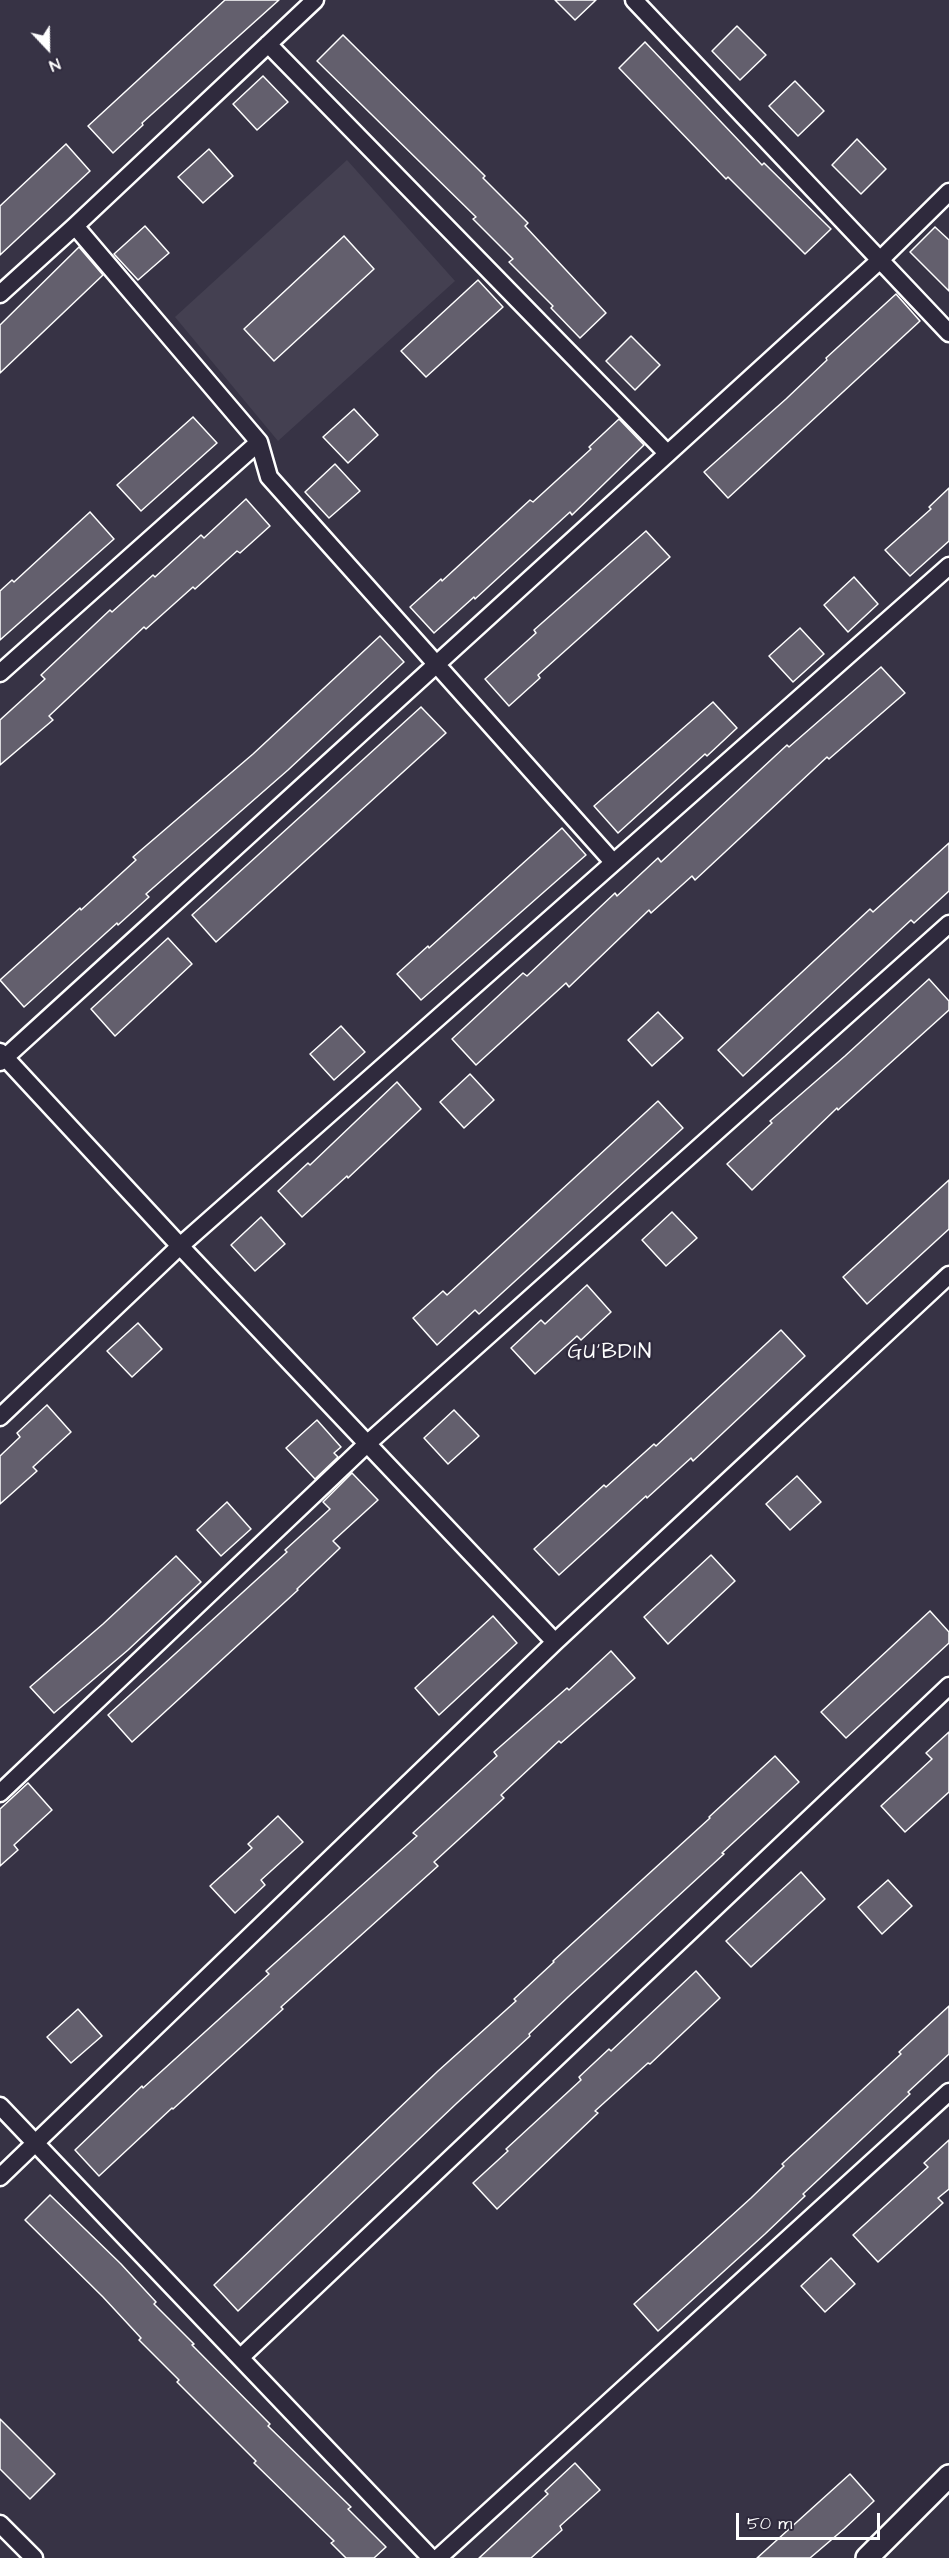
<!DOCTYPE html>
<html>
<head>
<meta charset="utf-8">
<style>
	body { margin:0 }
	#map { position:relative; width:949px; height:2558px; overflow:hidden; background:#373345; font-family:"Architects Daughter",sans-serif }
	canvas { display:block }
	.north { position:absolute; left:18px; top:18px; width:60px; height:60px; -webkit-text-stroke:4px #2f2a3d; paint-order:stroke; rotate:158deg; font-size:16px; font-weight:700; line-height:24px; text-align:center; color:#fff }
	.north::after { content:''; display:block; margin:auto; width:21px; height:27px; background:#fff; clip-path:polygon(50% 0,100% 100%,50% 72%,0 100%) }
	.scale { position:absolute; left:736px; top:2513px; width:144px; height:27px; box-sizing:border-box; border:3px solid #fff; border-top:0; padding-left:8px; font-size:18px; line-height:21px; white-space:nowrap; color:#fff; -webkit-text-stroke:4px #2f2a3d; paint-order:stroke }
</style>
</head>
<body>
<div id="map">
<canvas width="949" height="2558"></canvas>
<div class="north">N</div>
<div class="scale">50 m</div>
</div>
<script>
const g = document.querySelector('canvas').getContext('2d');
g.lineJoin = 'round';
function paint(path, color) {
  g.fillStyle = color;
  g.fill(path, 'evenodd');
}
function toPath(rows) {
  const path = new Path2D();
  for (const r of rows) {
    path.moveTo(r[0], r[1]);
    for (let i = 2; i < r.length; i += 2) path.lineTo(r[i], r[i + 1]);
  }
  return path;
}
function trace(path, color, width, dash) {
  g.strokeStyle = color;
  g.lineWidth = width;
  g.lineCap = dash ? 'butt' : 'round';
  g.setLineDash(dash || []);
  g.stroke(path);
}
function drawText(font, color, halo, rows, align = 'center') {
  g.font = font + ' "Architects Daughter",sans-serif';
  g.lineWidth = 4.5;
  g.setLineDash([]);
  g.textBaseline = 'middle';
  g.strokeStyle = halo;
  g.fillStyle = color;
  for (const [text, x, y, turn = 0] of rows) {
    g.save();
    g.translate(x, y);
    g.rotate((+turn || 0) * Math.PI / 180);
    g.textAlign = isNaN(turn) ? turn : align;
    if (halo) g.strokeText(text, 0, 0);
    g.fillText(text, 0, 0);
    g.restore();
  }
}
paint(toPath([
	[347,160,455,281,278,441,175,317]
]), '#444051');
const building = toPath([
	[225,0,279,0,142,123,143,125,113,153,88,126,225,0],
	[555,0,596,0,575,20,555,0],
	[737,26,766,55,740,80,712,51,737,26],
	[343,35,485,176,483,178,528,223,525,226,606,313,580,338,551,308,553,306,509,262,513,259,473,219,476,217,317,61,343,35],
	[645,42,762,165,764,163,831,229,805,254,728,177,726,179,619,68,645,42],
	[263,76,288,102,257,130,233,104,263,76],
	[795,81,824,111,798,136,769,106,795,81],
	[857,139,886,169,861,194,832,165,857,139],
	[66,144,90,171,0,255,0,206,66,144],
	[209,149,233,176,203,203,178,177,209,149],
	[145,226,169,253,138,280,114,254,145,226],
	[935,227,949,240,949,291,910,252,935,227],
	[344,236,374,269,274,361,244,329,344,236],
	[79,247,103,275,0,373,0,325,79,247],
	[478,280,503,307,426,377,401,351,478,280],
	[896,294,920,321,728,498,704,472,786,399,827,360,826,358,896,294],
	[631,336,660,365,635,390,606,361,631,336],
	[354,409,378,435,348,463,323,437,354,409],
	[193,417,217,443,141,511,117,485,193,417],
	[619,419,644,445,572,515,570,512,475,599,474,597,434,633,410,607,441,579,442,581,530,500,533,502,591,449,589,447,619,419],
	[335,464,360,491,329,518,305,492,335,464],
	[949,488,949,541,910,576,885,550,931,509,929,507,949,488],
	[246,499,270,526,240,553,237,551,195,589,193,587,146,629,144,627,49,716,53,720,0,765,0,720,45,679,41,675,110,610,112,612,153,575,155,577,201,535,204,538,246,499],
	[90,512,114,539,0,640,0,591,12,580,14,582,90,512],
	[646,531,670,557,538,675,540,678,509,706,485,679,536,633,534,630,646,531],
	[854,577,878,604,848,632,824,605,854,577],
	[800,628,824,654,793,682,769,656,800,628],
	[380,636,404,662,288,770,146,894,149,897,118,925,117,923,24,1007,0,980,80,908,81,910,136,860,133,857,253,754,380,636],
	[881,667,905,693,829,759,827,757,695,880,692,876,651,913,649,910,569,987,566,983,476,1065,452,1039,523,973,527,976,615,893,617,896,658,858,661,862,787,745,789,747,881,667],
	[713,702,737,728,707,756,705,754,618,833,594,806,713,702],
	[421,707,446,733,216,942,192,915,421,707],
	[562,828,586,855,421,1000,397,974,428,946,429,948,562,828],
	[949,843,949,891,914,923,911,920,743,1076,718,1050,870,909,873,912,949,843],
	[168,938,192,964,115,1036,91,1009,168,938],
	[929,979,949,1001,949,1010,838,1110,837,1108,752,1190,727,1164,772,1123,770,1121,845,1056,929,979],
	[658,1012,683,1038,652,1066,628,1040,658,1012],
	[341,1026,365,1052,334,1080,310,1054,341,1026],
	[470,1074,494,1100,464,1128,440,1102,470,1074],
	[397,1082,421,1109,348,1178,347,1176,302,1217,278,1191,308,1163,310,1165,397,1082],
	[658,1101,683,1128,479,1314,475,1310,437,1345,413,1318,443,1291,447,1295,658,1101],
	[949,1180,949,1229,867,1304,843,1277,949,1180],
	[672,1212,697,1238,666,1266,642,1240,672,1212],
	[261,1217,285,1244,255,1271,231,1245,261,1217],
	[587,1285,611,1312,581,1340,577,1336,535,1374,511,1348,541,1320,545,1324,587,1285],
	[138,1323,162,1349,132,1377,107,1351,138,1323],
	[781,1330,805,1356,693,1461,691,1458,647,1498,646,1496,559,1575,534,1549,604,1485,606,1487,654,1444,656,1446,781,1330],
	[47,1405,71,1432,33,1467,37,1471,0,1504,0,1456,20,1437,17,1433,47,1405],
	[454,1410,479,1436,448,1464,424,1438,454,1410],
	[317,1420,341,1447,334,1453,338,1457,315,1479,286,1448,317,1420],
	[352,1473,378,1500,333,1541,340,1548,297,1589,298,1590,132,1742,108,1715,287,1552,285,1550,330,1509,323,1502,352,1473],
	[797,1476,821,1502,790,1530,766,1504,797,1476],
	[227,1502,251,1529,221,1556,197,1530,227,1502],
	[711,1555,735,1581,668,1644,644,1617,711,1555],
	[176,1556,201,1582,128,1650,54,1713,30,1687,103,1624,176,1556],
	[930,1611,949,1632,949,1643,846,1738,821,1712,930,1611],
	[493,1616,517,1643,439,1715,415,1688,493,1616],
	[611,1651,635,1678,561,1743,559,1741,501,1795,504,1798,434,1862,438,1866,281,2007,283,2009,173,2109,172,2108,99,2176,75,2150,142,2086,143,2088,269,1974,266,1971,417,1836,413,1833,497,1756,494,1752,567,1688,569,1690,611,1651],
	[949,1732,949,1792,905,1832,881,1806,932,1759,926,1753,949,1732],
	[775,1756,799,1782,722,1853,724,1854,568,1997,529,2034,530,2036,457,2103,238,2311,214,2285,438,2071,516,2001,514,1999,554,1962,553,1961,710,1818,709,1817,775,1756],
	[28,1783,52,1810,14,1845,18,1850,0,1866,0,1809,28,1783],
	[278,1816,303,1842,261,1880,265,1885,235,1913,210,1886,252,1848,248,1844,278,1816],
	[801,1872,825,1899,751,1967,726,1941,801,1872],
	[888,1880,912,1906,882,1934,858,1907,888,1880],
	[696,1971,720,1998,650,2064,648,2063,595,2111,598,2113,497,2209,473,2183,508,2151,506,2149,581,2080,579,2077,609,2049,611,2051,696,1971],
	[949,2006,949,2054,908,2092,910,2094,803,2194,805,2196,765,2234,658,2331,634,2304,751,2198,784,2166,782,2164,901,2054,899,2052,949,2006],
	[78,2009,102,2036,71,2063,47,2037,78,2009],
	[949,2140,949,2189,938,2198,943,2203,878,2262,853,2235,928,2167,924,2163,949,2140],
	[50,2195,121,2264,156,2302,154,2304,194,2344,192,2345,270,2424,268,2426,351,2507,348,2509,386,2547,374,2558,346,2558,331,2543,334,2541,254,2463,256,2461,177,2382,179,2380,139,2340,141,2338,103,2297,25,2220,50,2195],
	[831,2258,855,2284,825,2312,801,2286,831,2258],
	[0,2419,55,2474,30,2499,0,2469,0,2419],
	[575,2463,600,2490,560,2526,562,2530,531,2558,479,2558,548,2494,545,2491,575,2463],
	[850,2474,874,2501,844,2529,810,2558,757,2558,850,2474]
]);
paint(building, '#635f6d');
trace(building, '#fff', 1.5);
const minor = toPath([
	[634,0,949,333],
	[268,44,667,453],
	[75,226,259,442,269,477,613,862],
	[0,294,75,226,315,0],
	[0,673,259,442],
	[0,1052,180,1246,555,1642],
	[0,1062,879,261,949,192],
	[0,1417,180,1246,949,566],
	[0,1793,368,1443,949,924],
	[0,2106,431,2558],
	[0,2177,555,1642,949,1275],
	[241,2357,949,1686],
	[0,2524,34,2558],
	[438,2558,949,2092]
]);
const tertiary = toPath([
	[867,2558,949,2476]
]);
trace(minor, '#fff', 21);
trace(tertiary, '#fff', 26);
trace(minor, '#2f2a3d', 16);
trace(tertiary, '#2f2a3d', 21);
g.letterSpacing = '1.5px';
drawText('21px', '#fff', '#2f2a3d', [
	["GU'BDIN",610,1354]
]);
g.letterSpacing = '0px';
</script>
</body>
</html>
